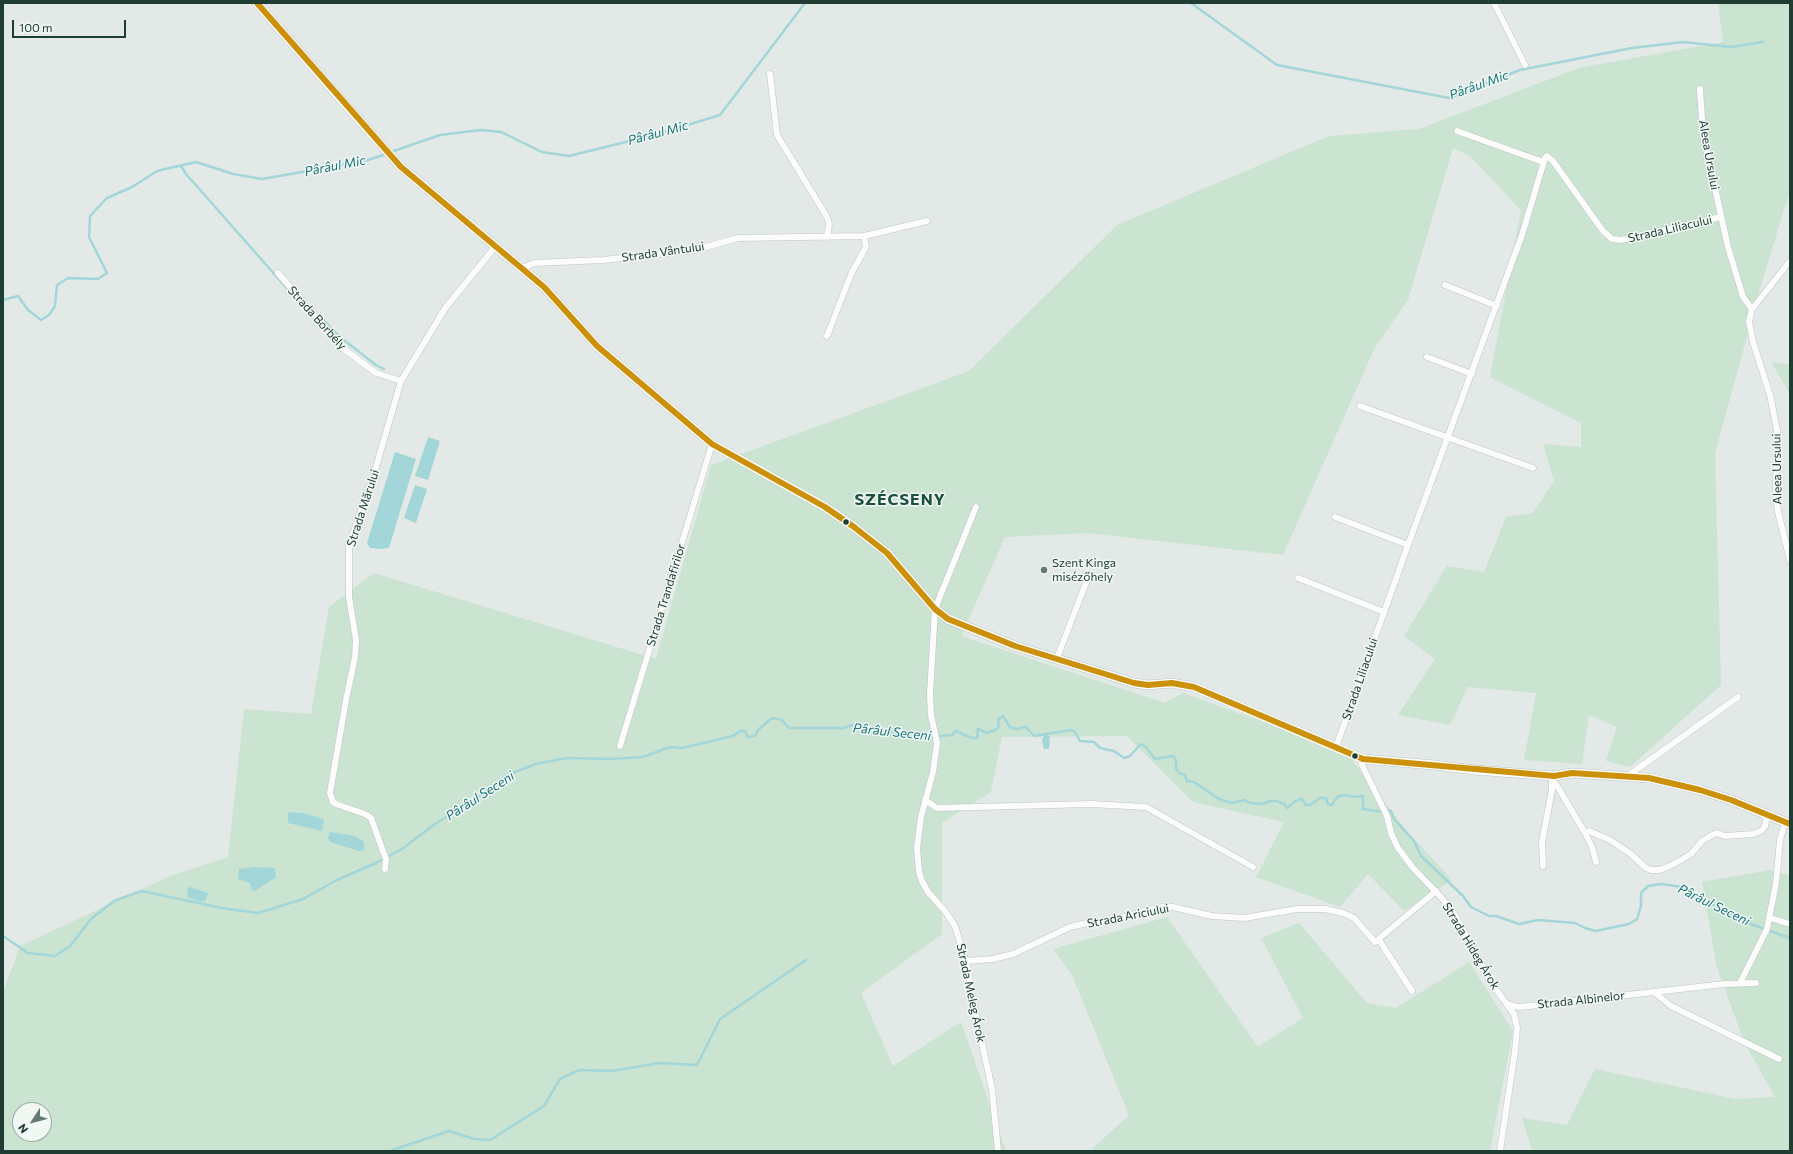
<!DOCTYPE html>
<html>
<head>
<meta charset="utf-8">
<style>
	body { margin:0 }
	#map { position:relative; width:1793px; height:1154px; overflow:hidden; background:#e3e9e6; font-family:Commissioner,sans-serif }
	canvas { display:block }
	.frame { position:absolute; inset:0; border:4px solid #203d33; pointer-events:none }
	.north { position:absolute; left:12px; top:1102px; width:40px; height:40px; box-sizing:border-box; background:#f1f8f4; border:1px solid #9dada7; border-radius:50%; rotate:234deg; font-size:11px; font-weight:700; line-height:16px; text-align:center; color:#203d33 }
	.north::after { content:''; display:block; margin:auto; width:14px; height:18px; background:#647972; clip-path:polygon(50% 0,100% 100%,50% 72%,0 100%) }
	.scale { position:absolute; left:12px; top:20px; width:114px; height:18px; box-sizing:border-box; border:2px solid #203d33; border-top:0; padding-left:5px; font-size:12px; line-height:14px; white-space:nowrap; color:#203d33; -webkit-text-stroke:3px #f1f8f4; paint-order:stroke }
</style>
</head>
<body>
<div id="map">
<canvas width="1793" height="1154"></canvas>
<div class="frame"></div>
<div class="north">N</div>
<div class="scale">100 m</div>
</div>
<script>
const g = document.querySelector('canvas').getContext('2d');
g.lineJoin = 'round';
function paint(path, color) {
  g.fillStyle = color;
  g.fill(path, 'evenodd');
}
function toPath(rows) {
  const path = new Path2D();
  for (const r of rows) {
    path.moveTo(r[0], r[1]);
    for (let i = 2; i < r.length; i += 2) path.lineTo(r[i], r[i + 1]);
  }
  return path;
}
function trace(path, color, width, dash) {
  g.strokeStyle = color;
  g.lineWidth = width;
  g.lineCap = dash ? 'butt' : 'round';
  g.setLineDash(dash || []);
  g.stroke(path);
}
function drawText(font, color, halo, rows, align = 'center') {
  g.font = font + ' Commissioner,sans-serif';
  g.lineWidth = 3;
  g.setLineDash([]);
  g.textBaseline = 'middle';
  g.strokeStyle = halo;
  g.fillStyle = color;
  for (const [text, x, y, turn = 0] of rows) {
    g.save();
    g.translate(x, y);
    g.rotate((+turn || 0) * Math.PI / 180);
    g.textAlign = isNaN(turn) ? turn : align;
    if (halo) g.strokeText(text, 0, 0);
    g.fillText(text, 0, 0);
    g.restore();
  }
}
paint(toPath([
	[1718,3,1790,3,1790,190,1762,282,1715,453,1721,685,1630,767,1606,761,1617,727,1589,715,1582,764,1524,760,1536,693,1468,687,1450,725,1398,715,1435,659,1404,636,1447,566,1484,572,1506,517,1533,513,1554,481,1543,444,1581,447,1581,423,1490,377,1521,210,1470,156,1453,148,1408,300,1375,347,1283,555,1087,533,1005,537,961,636,1165,703,1183,693,1266,723,1351,759,1407,831,1452,880,1404,911,1368,874,1340,907,1256,877,1284,822,1193,802,1127,736,1002,737,991,792,942,823,942,934,861,993,893,1066,961,1022,1006,1151,3,1151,3,993,20,946,170,876,228,857,244,709,311,714,329,607,374,573,656,659,711,465,969,371,1117,225,1329,136,1419,129,1579,68,1723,42],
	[20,1110,44,1110,44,1134,20,1134],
	[1771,362,1790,365,1790,394],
	[1770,870,1790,876,1790,1151,1532,1151,1522,1118,1567,1125,1595,1069,1735,1099,1775,1097,1745,1044,1717,968,1702,882],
	[1167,917,1258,1047,1303,1018,1261,938,1299,923,1367,1003,1396,1008,1469,962,1513,1031,1490,1151,1090,1151,1129,1115,1072,975,1053,949]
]), '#cbe3d1');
paint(toPath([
	[428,437,440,441,428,480,415,476],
	[395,452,416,459,389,548,380,549,370,548,367,543],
	[415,485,427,489,416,523,404,518],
	[1046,735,1050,736,1049,749,1044,749,1042,741,1043,737],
	[290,812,302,813,324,819,322,831,288,823,288,813],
	[330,832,355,836,364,842,364,850,359,851,330,842,328,838],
	[255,867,275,868,276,877,255,891,251,889,250,883,238,879,239,869],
	[190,887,208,893,205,901,198,901,188,897,187,889]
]), '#a2d6d9');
trace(toPath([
	[1191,3,1277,65,1449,98,1520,70,1632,48,1683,42,1731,47,1763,42],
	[391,152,440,135,481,130,501,132,542,152,569,156,658,134,720,115,805,3],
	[181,166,186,174,299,302],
	[3,300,18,296,28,310,41,320,49,315,55,306,57,285,68,278,98,279,107,273,89,237,90,216,107,198,132,187,157,171,196,162,233,174,262,179,365,161,386,154],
	[320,317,340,337,376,365,384,369],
	[3,936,28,953,55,956,70,946,91,919,114,901,141,891,222,908,258,913,303,899,335,881,378,862,402,849,435,824,477,798,507,775,536,764,567,758,610,759,643,757,670,747,682,748,733,736,740,731,745,731,748,737,755,736,759,729,772,718,782,720,789,728,844,728,852,725,883,733,906,734,918,732,932,737,952,735,956,731,972,738,977,738,978,729,987,733,995,730,999,727,998,720,1003,716,1010,727,1017,729,1026,727,1034,736,1071,730,1075,732,1080,741,1094,742,1100,748,1114,751,1124,758,1130,756,1141,744,1146,747,1155,759,1173,756,1176,760,1176,769,1179,773,1185,775,1187,781,1194,782,1219,799,1232,803,1244,800,1250,803,1263,804,1270,801,1276,801,1284,804,1287,808,1295,801,1302,799,1306,805,1310,805,1320,798,1326,798,1328,804,1332,805,1337,797,1344,795,1355,797,1363,796,1363,809,1383,812,1388,810,1391,811,1394,819,1414,841,1421,856,1463,896,1471,907,1489,916,1496,916,1519,924,1538,920,1575,923,1585,928,1596,931,1629,924,1637,919,1641,906,1641,893,1648,886,1661,884,1683,887,1697,898,1721,908,1734,918,1790,938],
	[390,1151,449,1131,474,1139,490,1140,544,1106,560,1079,579,1070,612,1071,660,1063,697,1065,720,1019,806,960]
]), '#a2d6d9', 2.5);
const street = toPath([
	[1494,3,1525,65],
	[770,74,777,135,827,217,829,224,827,237],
	[1700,89,1703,134,1728,247,1743,297,1752,309],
	[1457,131,1543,162],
	[1790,261,1752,309,1749,321,1753,342,1770,395,1777,430,1776,494,1778,512,1790,560],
	[522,268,534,263,603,260,695,250,738,238,864,236,927,221],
	[278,273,344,349,376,373,401,381],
	[1445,285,1497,306],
	[827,336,852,272,866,247,864,236],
	[1427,357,1472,374],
	[1360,406,1533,468],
	[976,507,935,609,930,694,931,715,937,743,933,772,921,817,917,848,919,872,922,881,928,892,945,911,955,926,968,969,973,1002,992,1089,998,1151],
	[1335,517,1408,545],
	[1298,578,1384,612],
	[1057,658,1089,575],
	[620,746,712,444],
	[1336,747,1408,545,1522,235,1545,158,1547,156,1553,161,1603,231,1612,239,1621,240,1721,217],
	[1363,759,1362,765,1387,816,1391,833,1398,848,1413,868,1441,897,1455,915,1490,981,1514,1014,1517,1028,1515,1051,1500,1151],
	[1629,775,1738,697],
	[1552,780,1556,784,1585,833,1589,831,1610,840,1631,854,1646,868,1651,870,1660,870,1672,865,1691,854,1702,841,1714,834,1717,833,1725,836,1753,834,1761,831,1765,826,1767,815],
	[925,800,937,808,1091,804,1146,807,1253,867],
	[1585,833,1592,847,1596,862],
	[1543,866,1542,842,1552,790,1552,779],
	[385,869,386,859,371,818,365,814,336,804,333,802,330,793,346,700,355,657,356,640,349,597,349,545,374,474,401,381,446,307,496,246],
	[1770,918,1790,924],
	[1379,940,1412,991],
	[966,961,993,959,1013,954,1070,927,1087,923,1111,921,1144,911,1163,907,1173,907,1212,916,1244,918,1297,909,1325,909,1343,913,1354,918,1375,942,1436,891],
	[1740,983,1767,929,1776,883,1780,840,1785,822],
	[1654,992,1671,1006,1779,1059],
	[1508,1004,1518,1007,1540,1005,1724,984,1756,983]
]);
const secondary = toPath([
	[257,3,344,103,401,167,544,287,597,346,712,444,825,507,854,527,887,553,935,609,948,619,1015,646,1134,683,1148,685,1172,683,1194,687,1363,759,1434,765,1475,770,1554,776,1572,773,1649,778,1700,790,1731,800,1790,824]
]);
trace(street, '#c0c6c3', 7);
trace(secondary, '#bcc5c2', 10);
trace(street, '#fbfcfb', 6);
trace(secondary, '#fbfcfb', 9);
trace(toPath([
	[257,3,401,167,544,287,597,346,712,444,825,507,854,527,887,553,935,609,948,619,1015,646,1134,683,1148,685,1172,683,1194,687,1363,759,1554,776,1572,773,1649,778,1700,790,1731,800,1790,824]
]), '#cc910a', 6);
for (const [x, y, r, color] of [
	[846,522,3.5,"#203d33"],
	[1044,570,4,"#647972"],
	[1355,756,3.5,"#203d33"]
]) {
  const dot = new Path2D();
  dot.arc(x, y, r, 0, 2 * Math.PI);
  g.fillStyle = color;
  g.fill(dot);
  trace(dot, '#f1f8f4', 1.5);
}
drawText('12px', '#203d33', '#f1f8f4', [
	["Aleea Ursului",1709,155,80],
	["Strada Liliacului",1670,229,-13],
	["Strada Vântului",663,252,-8],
	["Strada Borbély",317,318,48],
	["Aleea Ursului",1777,469,-91],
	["Strada Mărului",363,508,-72],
	["Strada Trandafirilor",666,595,-73],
	["Strada Liliacului",1360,679,-71],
	["Strada Ariciului",1128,916,-11],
	["Strada Hideg Árok",1471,946,59],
	["Strada Meleg Árok",971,993,78],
	["Strada Albinelor",1581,1000,-6]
]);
drawText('12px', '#203d33', '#f1f8f4', [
	["Szent Kinga",1052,563],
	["misézőhely",1052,577]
], 'left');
drawText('italic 13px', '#18737b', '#f1f8f4', [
	["Pârâul Mic",1479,85,-20],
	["Pârâul Mic",658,133,-15],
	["Pârâul Mic",335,166,-11],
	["Pârâul Seceni",892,732,6],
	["Pârâul Seceni",480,796,-33],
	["Pârâul Seceni",1714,905,26]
]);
g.letterSpacing = '1px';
drawText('bold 16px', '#1b503f', '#f1f8f4', [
	["SZÉCSENY",900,500]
]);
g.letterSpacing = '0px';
</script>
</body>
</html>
